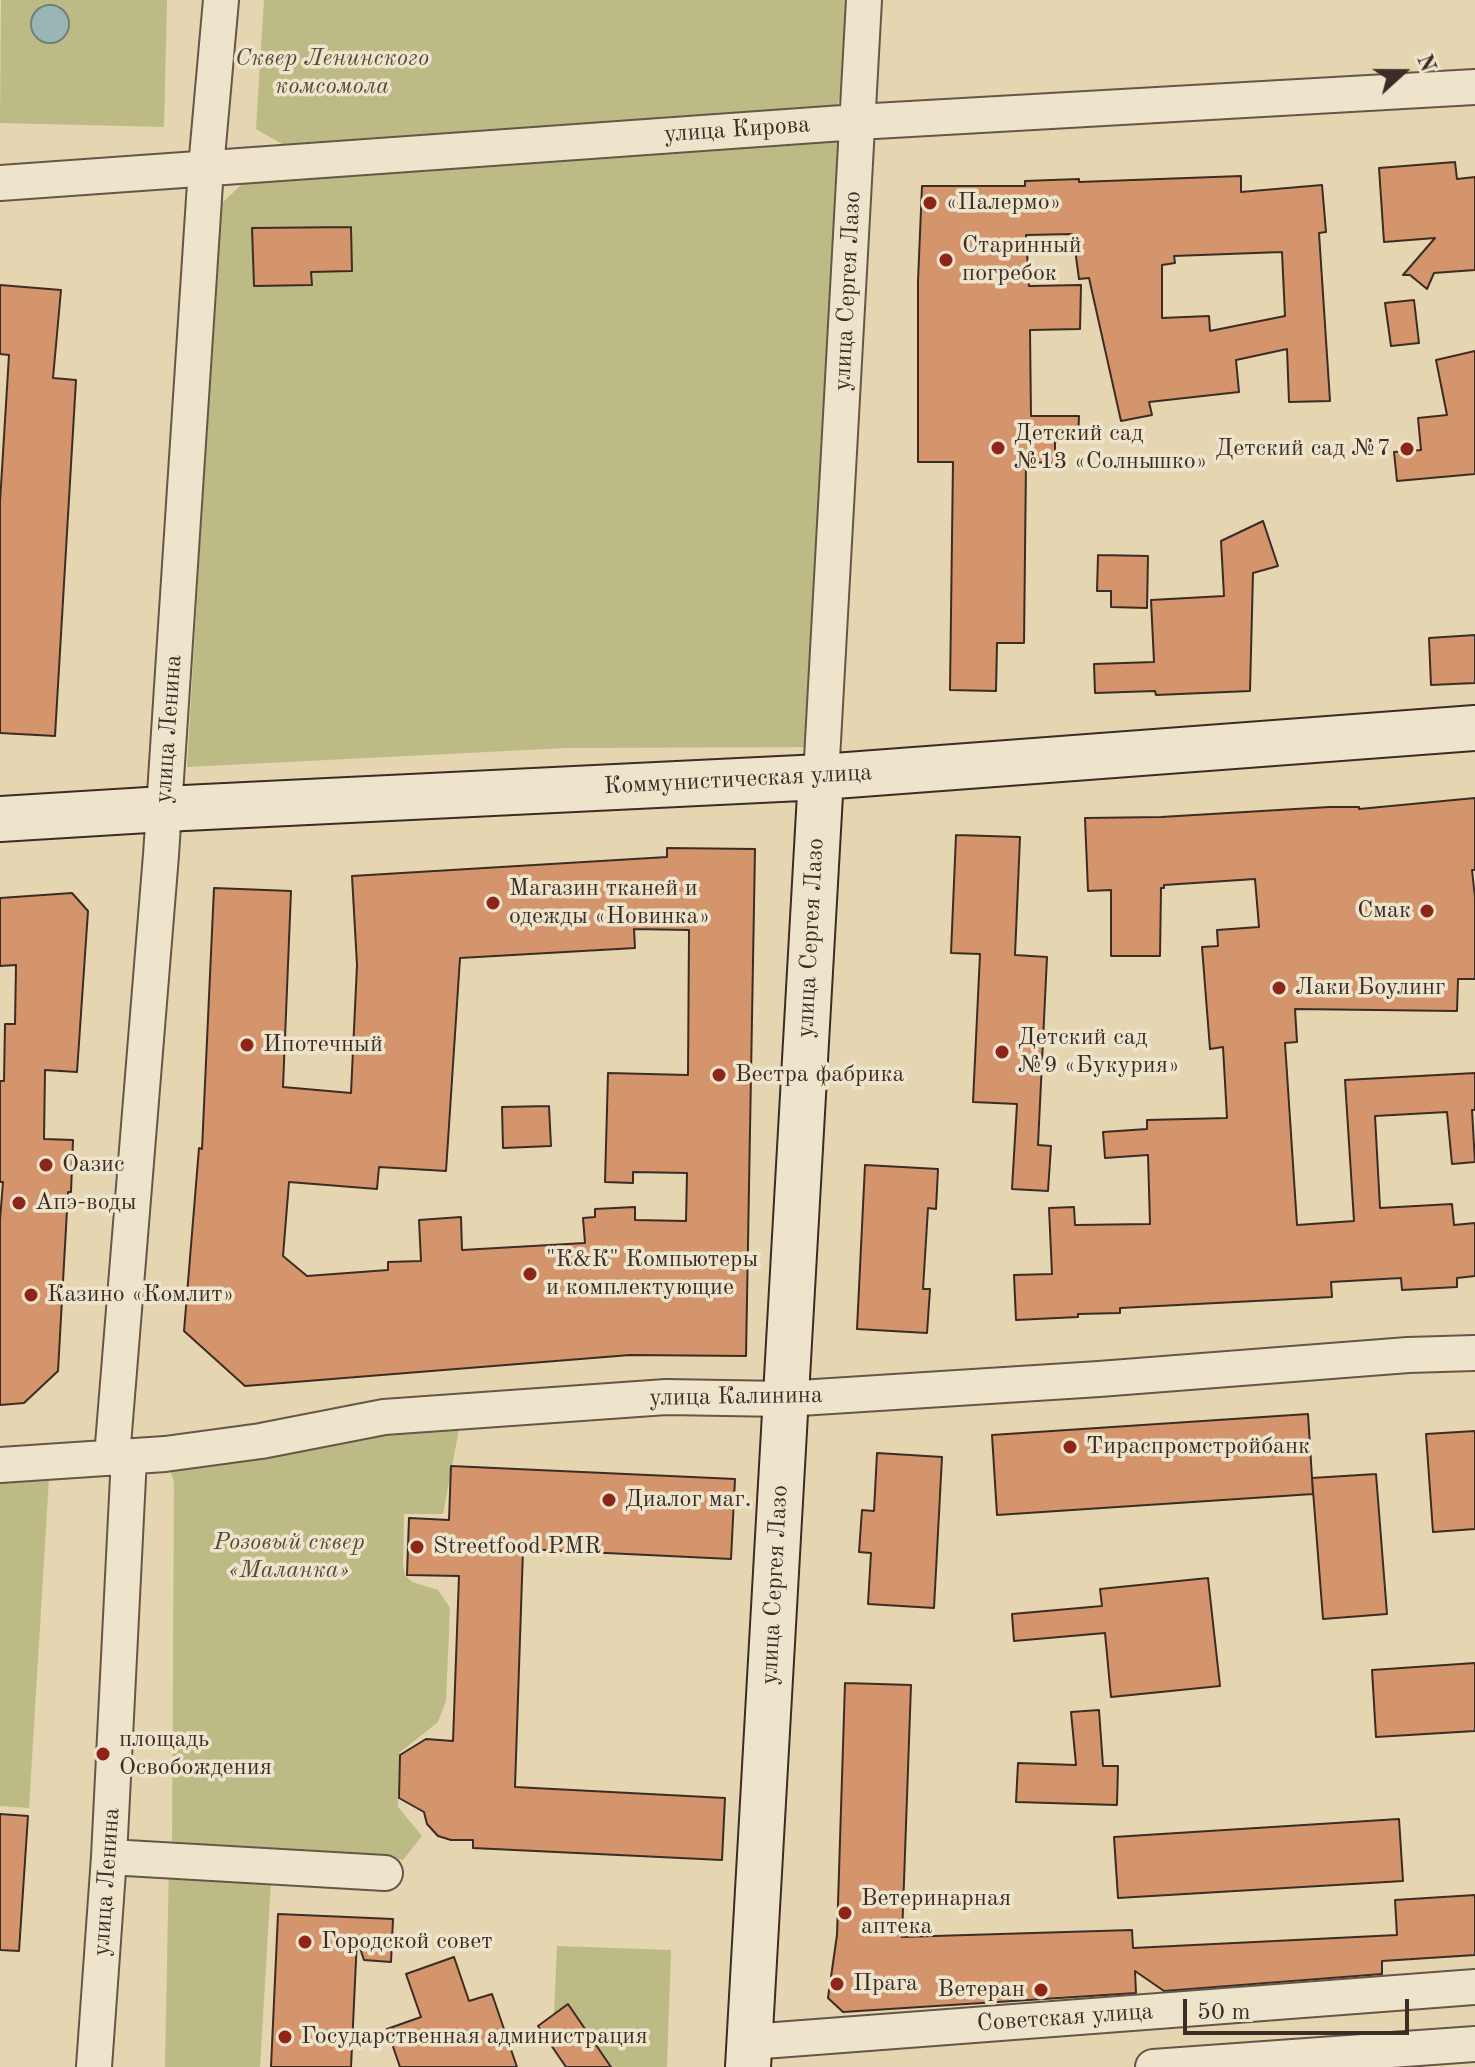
<!DOCTYPE html>
<html>
<head>
<meta charset="utf-8">
<style>
	body { margin:0 }
	#map { position:relative; width:1475px; height:2067px; overflow:hidden; background:#e5d5b0; font-family:"Old Standard TT",serif }
	canvas { display:block }
	.north { position:absolute; left:1363px; top:32px; width:80px; height:80px; -webkit-text-stroke:6px #eee4cc; paint-order:stroke; rotate:69deg; font-size:22px; font-weight:700; line-height:32px; text-align:center; color:#3c2c25 }
	.north::after { content:''; display:block; margin:auto; width:28px; height:36px; background:#3c2c25; clip-path:polygon(50% 0,100% 100%,50% 72%,0 100%) }
	.scale { position:absolute; left:1183px; top:1999px; width:226px; height:36px; box-sizing:border-box; border:4px solid #3c2c25; border-top:0; padding-left:10px; font-size:24px; line-height:28px; white-space:nowrap; color:#3c2c25; -webkit-text-stroke:6px #eee4cc; paint-order:stroke }
</style>
</head>
<body>
<div id="map">
<canvas width="1475" height="2067"></canvas>
<div class="north">N</div>
<div class="scale">50 m</div>
</div>
<script>
const g = document.querySelector('canvas').getContext('2d');
g.lineJoin = 'round';
function paint(path, color) {
  g.fillStyle = color;
  g.fill(path, 'evenodd');
}
function toPath(rows) {
  const path = new Path2D();
  for (const r of rows) {
    if (r.length === 3) {
      path.moveTo(r[0] + r[2], r[1]);
      path.arc(r[0], r[1], r[2], 0, 2 * Math.PI);
      continue;
    }
    path.moveTo(r[0], r[1]);
    for (let i = 2; i < r.length; i += 2) path.lineTo(r[i], r[i + 1]);
  }
  return path;
}
function trace(path, color, width, dash) {
  g.strokeStyle = color;
  g.lineWidth = width;
  g.lineCap = dash ? 'butt' : 'round';
  g.setLineDash(dash || []);
  g.stroke(path);
}
function drawText(font, color, halo, rows, align = 'center') {
  g.font = font + ' "Old Standard TT",serif';
  g.lineWidth = 7;
  g.setLineDash([]);
  g.textBaseline = 'middle';
  g.strokeStyle = halo;
  g.fillStyle = color;
  for (const [text, x, y, turn = 0] of rows) {
    g.save();
    g.translate(x, y);
    g.rotate((+turn || 0) * Math.PI / 180);
    g.textAlign = isNaN(turn) ? turn : align;
    if (halo) g.strokeText(text, 0, 0);
    g.fillText(text, 0, 0);
    g.restore();
  }
}
paint(toPath([
	[1,0,167,0,164,127,0,123],
	[264,0,855,0,851,75,836,107,289,148,256,129],
	[857,122,822,747,567,748,187,767,220,205,263,164],
	[462,1413,443,1514,404,1514,403,1565,405,1575,412,1582,438,1590,450,1608,446,1701,438,1722,399,1753,398,1807,422,1836,403,1860,398,1859,397,1862,172,1855,174,1482,165,1454],
	[50,1461,29,1808,0,1806,0,1465],
	[169,1860,272,1865,260,2067,165,2067],
	[557,1946,671,1950,667,2067,604,2067,601,2051,568,2004,554,2014]
]), '#bcbb86');
const water = toPath([
	[50,24,19]
]);
paint(water, '#99b6b5');
trace(water, '#747f7b', 2);
const building = toPath([
	[1455,162,1457,179,1475,177,1475,270,1434,273,1427,289,1410,275,1403,275,1435,238,1384,242,1379,168,1455,162],
	[1241,176,1241,192,1322,185,1326,232,1319,233,1330,401,1289,402,1287,349,1236,360,1239,392,1149,402,1152,415,1121,421,1089,278,1079,279,1073,234,1026,235,1029,286,1081,285,1080,329,1030,330,1031,416,1079,416,1078,442,1055,442,1055,463,1026,462,1024,643,997,643,996,691,950,690,953,462,918,462,918,281,922,186,1025,186,1025,181,1079,179,1079,182,1241,176],
	[1282,252,1285,316,1210,331,1209,316,1162,318,1162,265,1175,263,1174,256,1282,252],
	[351,227,352,271,311,272,312,285,254,286,252,228,351,227],
	[0,285,61,290,53,378,76,380,55,736,0,733,0,502,9,355,0,354,0,285],
	[1414,300,1419,343,1391,346,1385,303,1414,300],
	[1475,351,1475,474,1397,481,1394,452,1421,450,1418,418,1447,415,1436,360,1475,351],
	[1263,521,1278,566,1253,573,1250,691,1156,695,1155,691,1095,693,1094,664,1154,662,1151,600,1224,596,1221,541,1263,521],
	[1098,555,1148,556,1147,608,1111,607,1111,591,1097,591,1098,555],
	[1475,635,1475,683,1431,685,1429,638,1475,635],
	[1475,798,1475,870,1472,870,1475,897,1475,979,1458,979,1457,1011,1295,1009,1297,1042,1285,1043,1297,1225,1354,1221,1345,1080,1475,1073,1475,1110,1472,1110,1475,1162,1452,1164,1447,1112,1375,1116,1380,1208,1452,1204,1454,1225,1475,1223,1475,1276,1457,1278,1457,1287,1402,1290,1401,1278,1331,1282,1332,1297,1120,1308,1120,1313,1078,1314,1078,1317,1016,1320,1014,1275,1052,1274,1049,1208,1074,1207,1075,1225,1150,1224,1148,1155,1105,1158,1103,1132,1147,1129,1147,1120,1227,1118,1223,1047,1210,1049,1202,947,1218,946,1217,930,1259,927,1255,879,1164,885,1164,888,1161,888,1160,956,1111,956,1111,890,1088,891,1085,818,1161,817,1329,807,1359,807,1359,809,1475,798],
	[956,835,1020,837,1015,955,1047,957,1038,1145,1051,1146,1048,1191,1012,1189,1017,1104,973,1102,980,954,951,953,956,835],
	[667,848,755,849,746,1356,630,1355,245,1386,184,1331,199,1148,202,1149,214,888,291,891,283,1087,351,1093,357,965,352,876,667,857,667,848],
	[634,929,689,930,688,1075,608,1073,605,1182,633,1183,633,1172,687,1173,686,1221,635,1220,635,1207,595,1209,595,1217,583,1218,585,1243,462,1250,461,1217,419,1220,421,1261,388,1262,388,1270,307,1276,283,1256,289,1182,377,1189,379,1167,446,1171,460,958,635,948,634,929],
	[72,893,88,911,77,1072,45,1070,44,1139,73,1140,71,1192,68,1192,58,1371,24,1403,0,1405,0,1220,3,1182,0,1182,0,1081,4,1081,5,1024,15,1024,16,965,0,966,0,898,72,893],
	[549,1106,551,1146,503,1148,502,1107,549,1106],
	[865,1165,938,1169,936,1209,928,1208,923,1289,930,1289,927,1333,857,1329,865,1165],
	[1308,1414,1313,1494,997,1515,992,1435,1308,1414],
	[1475,1431,1475,1529,1433,1532,1426,1434,1475,1431],
	[877,1453,942,1457,934,1608,868,1604,871,1553,859,1552,862,1510,874,1511,877,1453],
	[451,1466,735,1479,731,1559,523,1549,515,1787,725,1798,722,1860,473,1848,473,1840,451,1840,438,1836,427,1824,424,1812,399,1798,400,1755,426,1739,453,1741,459,1576,407,1575,409,1518,449,1520,451,1466],
	[1376,1474,1387,1614,1323,1619,1312,1478,1376,1474],
	[1208,1578,1220,1686,1111,1697,1105,1633,1014,1641,1012,1614,1102,1606,1100,1589,1208,1578],
	[1475,1663,1475,1731,1376,1737,1372,1670,1475,1663],
	[845,1683,911,1685,902,1937,1132,1930,1133,1948,1397,1935,1395,1900,1475,1895,1475,1955,1382,1961,1382,1974,1164,1991,1135,1971,1136,1993,843,2012,828,1998,837,1935,845,1683],
	[1099,1710,1103,1766,1118,1766,1117,1805,1016,1802,1018,1763,1076,1765,1071,1712,1099,1710],
	[0,1814,28,1816,19,1951,0,1950,0,1814],
	[1399,1819,1403,1881,1118,1898,1114,1837,1399,1819],
	[278,1914,393,1919,391,1962,364,1960,357,1939,351,2067,271,2067,278,1914],
	[454,1957,469,2001,492,1994,517,2067,400,2067,387,2029,421,2017,406,1974,454,1957],
	[568,2004,611,2067,566,2067,538,2026,568,2004]
]);
paint(building, '#d5956c');
trace(building, '#3c2c25', 2);
const street = toPath([
	[0,183,857,122,1475,87],
	[821,777,864,0],
	[112,1457,161,855,206,168,221,0],
	[0,1465,165,1454,261,1441,384,1417,666,1397,784,1399,1099,1379,1408,1355,1475,1353],
	[109,1857,385,1873],
	[750,2042,1475,1987],
	[94,2067,109,1857,129,1457],
	[1153,2067,1475,2044]
]);
const secondary = toPath([
	[0,819,164,809,821,777,1475,728],
	[748,2067,821,777]
]);
trace(street, '#665648', 38);
trace(secondary, '#3c2c25', 48);
trace(street, '#eee4cc', 34);
trace(secondary, '#eee4cc', 44);
for (const [x, y, r, color] of [
	[930,203,8,"#8f2418"],
	[946,260,8,"#8f2418"],
	[998,448,8,"#8f2418"],
	[1407,449,8,"#8f2418"],
	[493,903,8,"#8f2418"],
	[1427,911,8,"#8f2418"],
	[1279,988,8,"#8f2418"],
	[247,1045,8,"#8f2418"],
	[1002,1052,8,"#8f2418"],
	[719,1075,8,"#8f2418"],
	[46,1165,8,"#8f2418"],
	[19,1203,8,"#8f2418"],
	[530,1274,8,"#8f2418"],
	[31,1295,8,"#8f2418"],
	[1070,1447,8,"#8f2418"],
	[609,1500,8,"#8f2418"],
	[417,1547,8,"#8f2418"],
	[103,1754,8,"#8f2418"],
	[845,1913,8,"#8f2418"],
	[305,1942,8,"#8f2418"],
	[837,1984,8,"#8f2418"],
	[1041,1990,8,"#8f2418"],
	[285,2037,8,"#8f2418"]
]) {
  const dot = new Path2D();
  dot.arc(x, y, r, 0, 2 * Math.PI);
  g.fillStyle = color;
  g.fill(dot);
  trace(dot, '#eee4cc', 3);
}
drawText('italic 24px', '#564938', '#eee4cc', [
	["Сквер Ленинского",332,59],
	["комсомола",332,87],
	["Розовый сквер",289,1543],
	["«Маланка»",289,1571]
]);
drawText('24px', '#3c2c25', '#eee4cc', [
	["улица Кирова",737,130,-4],
	["улица Сергея Лазо",848,291,-87],
	["улица Ленина",169,729,-86],
	["Коммунистическая улица",738,780,-3],
	["улица Сергея Лазо",811,938,-87],
	["улица Калинина",736,1397,-1],
	["улица Сергея Лазо",775,1585,-87],
	["улица Ленина",107,1882,-86],
	["Советская улица",1065,2018,-4]
]);
drawText('24px', '#3c2c25', '#eee4cc', [
	["«Палермо»",946,203],
	["Старинный",962,246],
	["погребок",962,274],
	["Детский сад",1014,434],
	["№13 «Солнышко»",1014,462],
	["Детский сад №7",1391,449,"right"],
	["Магазин тканей и",509,889],
	["одежды «Новинка»",509,917],
	["Смак",1411,911,"right"],
	["Лаки Боулинг",1295,988],
	["Детский сад",1018,1038],
	["№9 «Букурия»",1018,1066],
	["Ипотечный",263,1045],
	["Вестра фабрика",735,1075],
	["Оазис",62,1165],
	["Апэ-воды",35,1203],
	["\"К&К\" Компьютеры",546,1260],
	["и комплектующие",546,1288],
	["Казино «Комлит»",47,1295],
	["Тираспромстройбанк",1086,1447],
	["Диалог маг.",625,1500],
	["Streetfood PMR",433,1547],
	["площадь",119,1740],
	["Освобождения",119,1768],
	["Ветеринарная",861,1899],
	["аптека",861,1927],
	["Городской совет",321,1942],
	["Прага",853,1984],
	["Ветеран",1025,1990,"right"],
	["Государственная администрация",301,2037]
], 'left');
</script>
</body>
</html>
